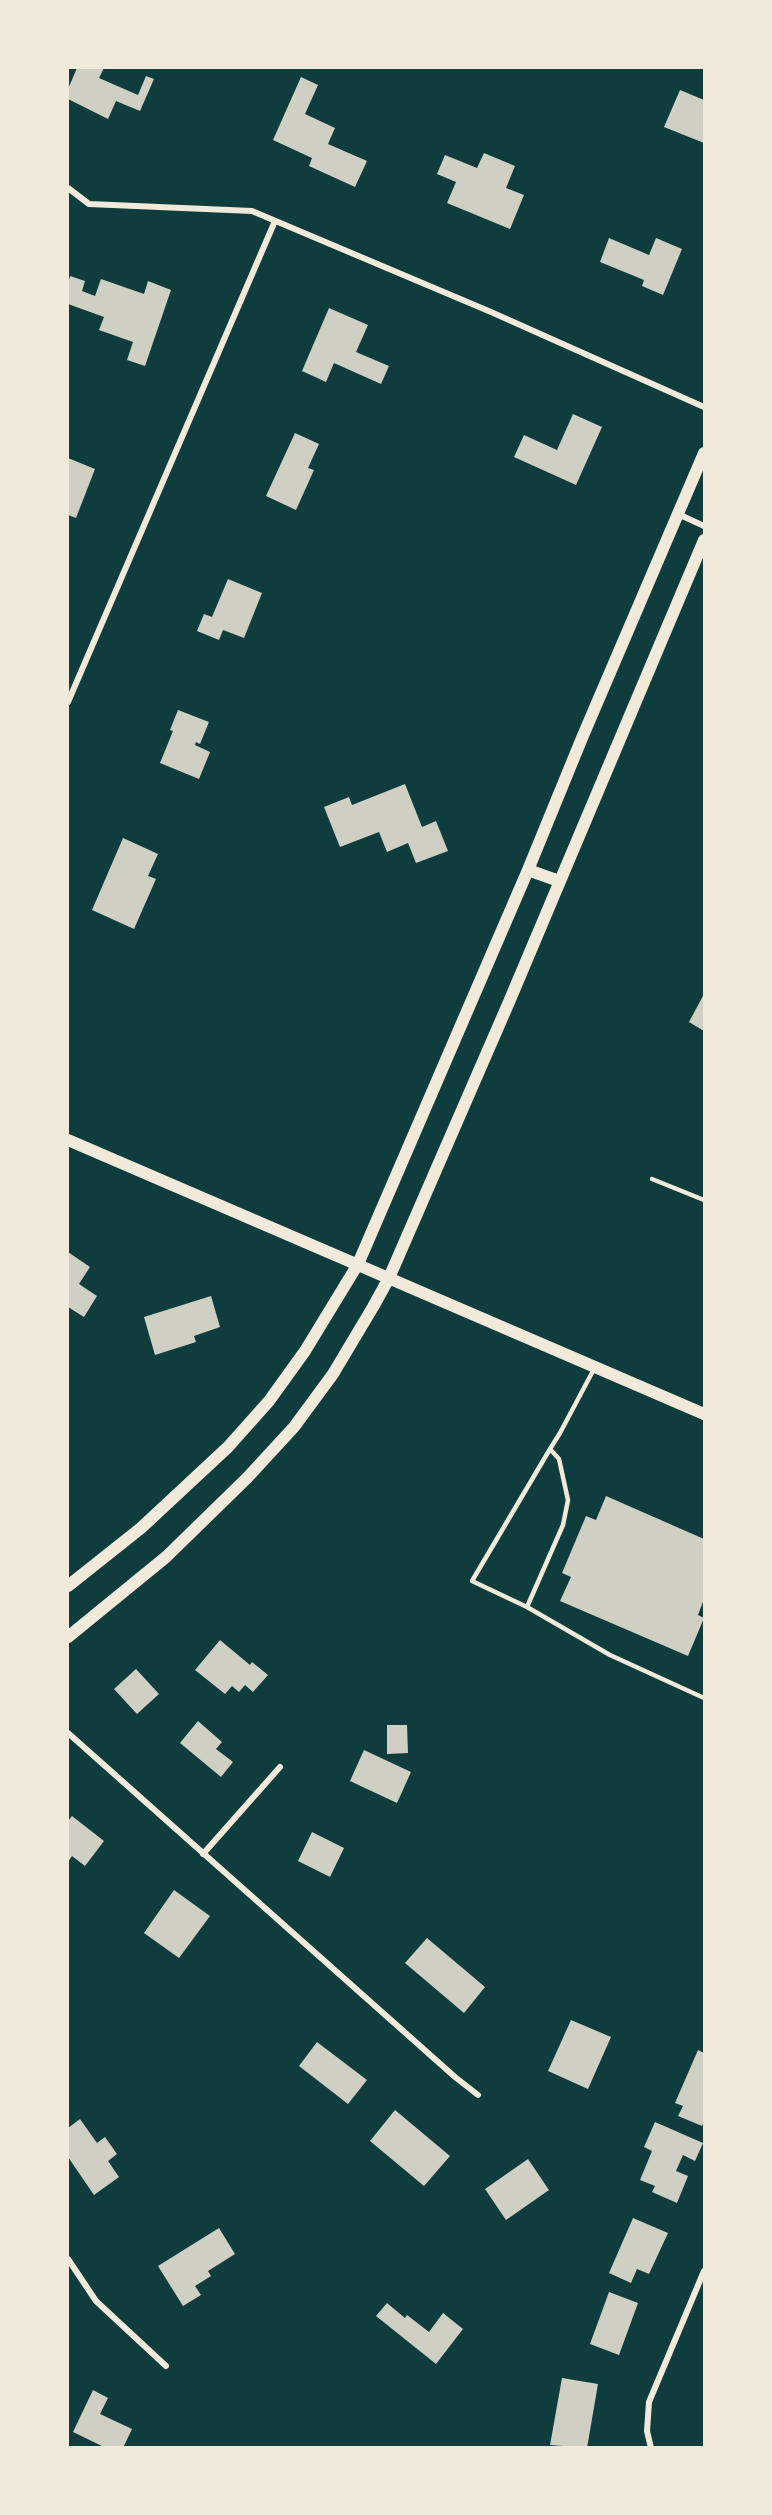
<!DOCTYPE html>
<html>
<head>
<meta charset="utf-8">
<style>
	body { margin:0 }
	#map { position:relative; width:772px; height:2515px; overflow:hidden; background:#0f3d3e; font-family:"Times New Roman",serif }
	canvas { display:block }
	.frame { position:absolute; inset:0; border:69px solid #f1e9da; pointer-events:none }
</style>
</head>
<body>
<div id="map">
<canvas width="772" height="2515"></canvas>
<div class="frame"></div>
</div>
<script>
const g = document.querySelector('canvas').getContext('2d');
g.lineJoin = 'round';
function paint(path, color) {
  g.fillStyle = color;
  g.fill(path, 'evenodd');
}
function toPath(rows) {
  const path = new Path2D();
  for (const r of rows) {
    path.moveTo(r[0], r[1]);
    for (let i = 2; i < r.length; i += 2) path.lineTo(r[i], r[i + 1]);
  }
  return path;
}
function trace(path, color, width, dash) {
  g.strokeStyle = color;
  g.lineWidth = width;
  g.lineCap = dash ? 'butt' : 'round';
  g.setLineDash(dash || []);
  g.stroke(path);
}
paint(toPath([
	[77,68,104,68,99,78,138,95,146,76,154,79,140,111,116,101,108,119,68,99,68,89],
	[301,77,318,85,305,114,335,128,328,144,367,161,355,187,309,166,312,158,273,140],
	[680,90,704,100,704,143,664,127],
	[484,153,515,166,506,188,524,195,510,229,447,203,456,182,437,174,445,155,477,168],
	[609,238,649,255,656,238,682,249,663,295,642,286,644,280,600,262],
	[70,276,85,281,82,291,95,296,101,279,144,294,148,281,171,290,145,366,127,360,133,342,99,330,104,317,68,304,68,284],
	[329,308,368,325,356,352,389,366,381,384,334,363,326,382,302,371],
	[573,414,602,427,576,485,514,457,524,435,557,450],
	[295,433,319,444,308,468,314,470,296,510,266,496],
	[68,458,95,469,76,518,68,515],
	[228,579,262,593,244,638,223,630,219,640,197,631,204,614,212,617],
	[178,710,209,722,200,744,196,742,195,745,210,752,199,779,160,763,173,731,170,730],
	[405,784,422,827,436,821,448,851,416,863,408,843,387,852,379,832,340,847,324,807,349,797,352,805],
	[123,838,158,854,148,876,156,879,134,929,92,910],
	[704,994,704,1031,689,1022],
	[68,1252,90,1267,79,1284,97,1296,84,1317,68,1307],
	[211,1296,220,1327,194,1336,196,1342,155,1355,144,1317],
	[606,1496,704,1539,704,1599,698,1615,704,1618,688,1656,560,1601,571,1577,562,1573,586,1516,596,1520],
	[220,1640,250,1665,252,1662,268,1675,253,1692,245,1685,239,1692,232,1686,225,1694,195,1670],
	[136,1669,159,1694,137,1714,114,1689],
	[198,1721,222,1742,216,1749,233,1762,221,1777,180,1743],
	[387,1725,407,1725,408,1753,387,1754],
	[364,1750,411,1772,397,1803,350,1781],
	[72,1816,104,1841,85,1866,72,1856,68,1862,68,1821],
	[312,1832,344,1848,330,1877,298,1861],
	[174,1890,210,1916,179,1958,144,1933],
	[427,1938,485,1987,464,2013,405,1963],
	[571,2020,611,2037,588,2089,548,2071],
	[317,2042,367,2080,348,2104,299,2066],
	[698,2050,704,2053,704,2121,702,2126,678,2116,683,2106,675,2103],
	[395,2110,450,2156,424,2186,370,2141],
	[80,2119,97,2143,105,2137,117,2154,108,2161,119,2177,94,2195,68,2157,68,2128],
	[655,2122,703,2143,695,2161,683,2155,676,2171,688,2176,677,2203,652,2192,655,2186,640,2180,652,2151,644,2147],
	[528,2159,549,2190,506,2220,485,2189],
	[633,2218,668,2233,649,2274,637,2269,631,2283,609,2273],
	[219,2228,235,2254,208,2271,211,2276,195,2286,201,2295,183,2306,158,2266],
	[609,2292,638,2303,619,2355,590,2344],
	[387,2303,405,2318,407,2315,429,2332,443,2313,463,2329,436,2364,376,2316],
	[562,2378,598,2384,587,2448,550,2445],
	[93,2390,108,2398,100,2414,132,2429,123,2448,106,2448,73,2432]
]), '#cfcfc3');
trace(toPath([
	[652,1179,704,1200],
	[550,1449,559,1459,568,1500,563,1525,527,1607,472,1581,550,1449,560,1433,594,1369],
	[527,1607,610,1655,704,1698]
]), '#f1e9da', 4.5);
trace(toPath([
	[68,188,89,204,252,211,491,312,704,407],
	[678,514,704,526],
	[68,702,275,221],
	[68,1733,455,2077,478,2095],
	[203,1854,280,1767],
	[68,2259,96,2301,166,2366],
	[651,2448,647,2431,649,2402,704,2271]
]), '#f1e9da', 6);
trace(toPath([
	[528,870,559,881],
	[68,1140,704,1414],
	[68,1586,141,1528,228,1447,269,1401,305,1351,358,1264,528,870,582,738,704,453],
	[68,1637,166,1557,247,1478,294,1427,333,1374,373,1307,389,1278,509,1002,704,540]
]), '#f1e9da', 12);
</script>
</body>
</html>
